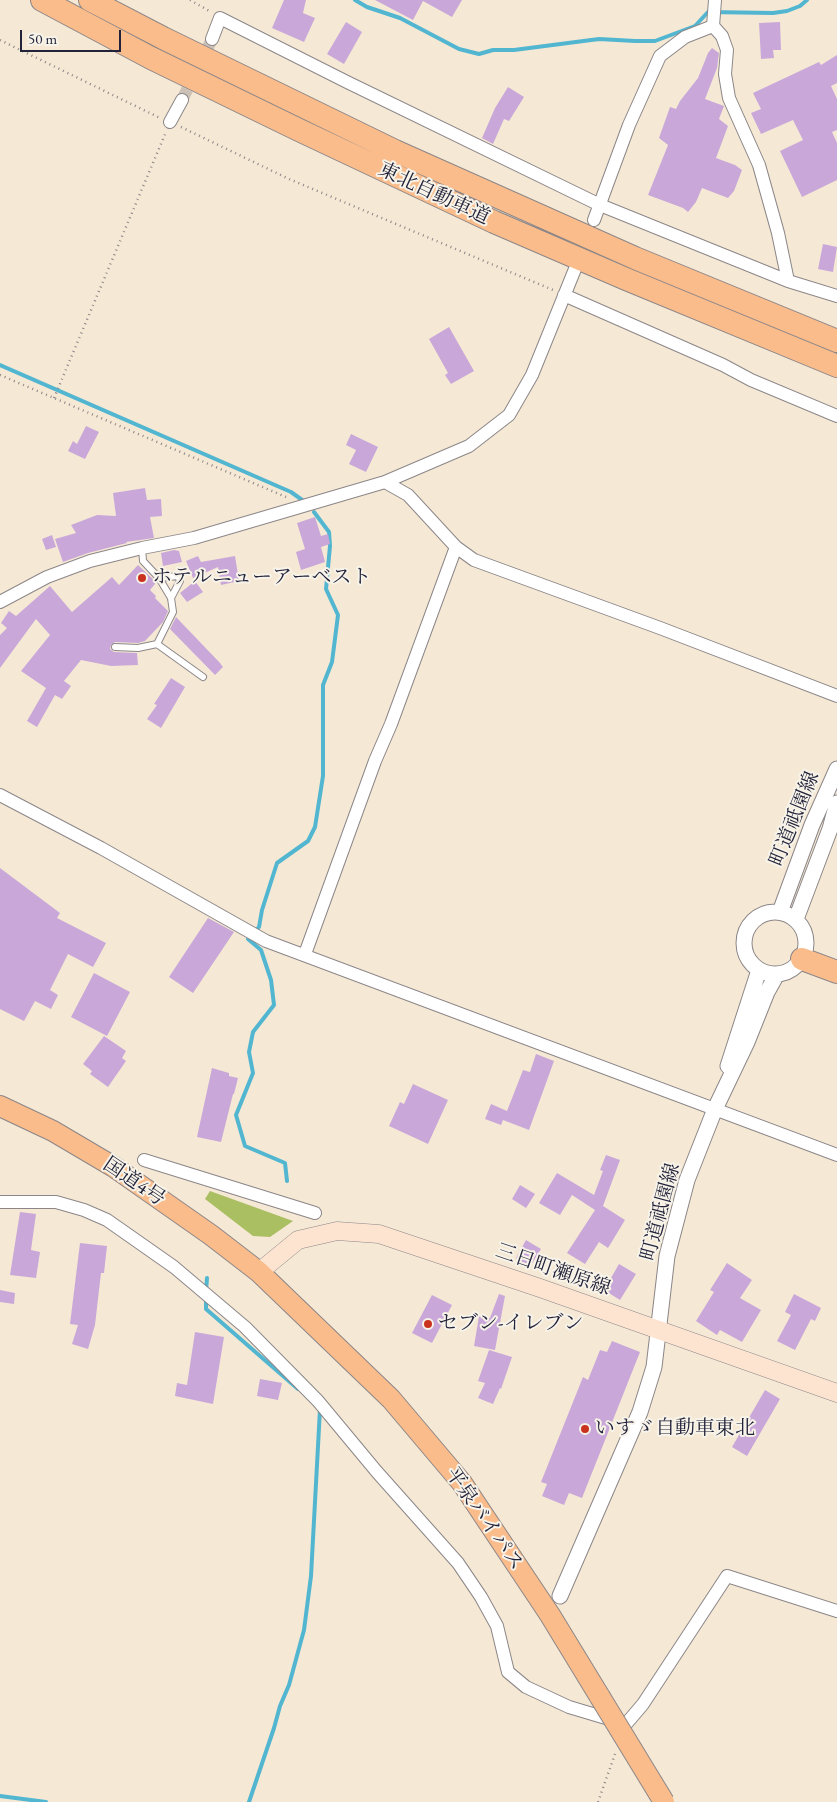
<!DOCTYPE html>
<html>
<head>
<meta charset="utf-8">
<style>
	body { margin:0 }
	#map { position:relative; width:837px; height:1802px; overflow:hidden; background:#f5e9d5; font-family:"EB Garamond",serif }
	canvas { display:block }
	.scale { position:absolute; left:20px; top:30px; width:101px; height:22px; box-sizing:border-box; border:2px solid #22223b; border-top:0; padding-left:6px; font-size:15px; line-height:18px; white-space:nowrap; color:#22223b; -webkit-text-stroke:4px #f7f3e8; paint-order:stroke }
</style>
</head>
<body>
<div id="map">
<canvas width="837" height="1802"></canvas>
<div class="scale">50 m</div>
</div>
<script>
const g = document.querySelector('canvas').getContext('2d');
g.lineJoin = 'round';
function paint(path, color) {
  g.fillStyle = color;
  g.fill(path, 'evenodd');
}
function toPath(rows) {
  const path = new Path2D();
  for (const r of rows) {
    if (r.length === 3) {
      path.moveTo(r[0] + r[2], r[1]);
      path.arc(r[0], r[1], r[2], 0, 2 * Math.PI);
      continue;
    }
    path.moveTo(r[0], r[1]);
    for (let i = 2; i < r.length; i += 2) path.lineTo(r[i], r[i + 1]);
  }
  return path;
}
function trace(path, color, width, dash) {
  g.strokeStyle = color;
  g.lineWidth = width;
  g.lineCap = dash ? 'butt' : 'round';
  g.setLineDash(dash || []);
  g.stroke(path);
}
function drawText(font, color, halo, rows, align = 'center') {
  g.font = font + ' "EB Garamond","Noto Serif JP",serif';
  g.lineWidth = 4;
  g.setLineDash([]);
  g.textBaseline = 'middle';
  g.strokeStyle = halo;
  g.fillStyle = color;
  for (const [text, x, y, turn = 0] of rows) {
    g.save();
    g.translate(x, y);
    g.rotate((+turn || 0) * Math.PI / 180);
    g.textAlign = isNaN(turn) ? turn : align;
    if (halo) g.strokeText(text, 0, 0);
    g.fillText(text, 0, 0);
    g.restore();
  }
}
paint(toPath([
	[210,1191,293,1221,270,1237,253,1236,205,1199]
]), '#aabe62');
trace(toPath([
	[355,0,367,7,400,18,459,49,479,54,493,50,514,50,599,39,635,41,655,41,695,26,708,12,773,13,787,11,800,6,807,0],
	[0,365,291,492,305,502],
	[287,1181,285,1163,245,1146,236,1115,253,1073,249,1052,253,1032,274,1005,271,980,261,950,248,939,259,927,262,910,277,863,308,841,315,827,323,776,323,685,332,662,338,615,326,589,330,546,329,532,314,512],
	[206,1291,207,1278],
	[206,1298,206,1309,298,1389],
	[0,1796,46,1802],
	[249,1802,274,1728,280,1706,289,1685,304,1630,311,1576,320,1409]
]), '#52b6d1', 4);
paint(toPath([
	[284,0,306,0,303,13,315,18,304,42,272,28],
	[375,0,462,0,452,17,423,1,413,20],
	[346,22,362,32,344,64,327,54],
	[780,22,781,50,773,50,774,58,761,59,759,23],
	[712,48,719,53,717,68,705,99,724,106,719,119,728,126,716,158,735,165,742,170,734,191,728,198,702,188,696,202,688,212,683,208,648,195,668,145,659,138,670,107,676,109,680,101,698,78,708,53],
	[837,55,837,83,831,86,837,99,837,130,832,132,837,143,837,180,802,197,780,151,803,140,793,120,761,134,751,113,761,109,753,93,819,62,821,65],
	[508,87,524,97,509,121,504,119,493,144,482,138,495,108],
	[823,244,837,247,833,272,818,269],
	[449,327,474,371,451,384,445,375,448,373,429,339],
	[86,426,99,432,85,459,68,451,73,441,77,444],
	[351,434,378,447,366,472,349,464,356,450,346,445],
	[145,488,147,500,161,499,162,516,150,517,154,538,126,542,127,543,88,553,63,562,55,539,76,533,71,525,97,515,116,516,113,493],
	[315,517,321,536,328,534,330,544,321,547,325,562,301,570,296,552,305,549,297,523],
	[52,535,56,547,46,550,42,539],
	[174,550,179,551,182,562,163,566,161,553],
	[198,556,201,562,235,556,239,581,221,585,218,567,193,578,186,561],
	[138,565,155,581,155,584,150,590,156,596,155,598,168,611,163,622,145,641,138,643,115,642,111,645,110,649,114,652,137,653,138,665,111,666,81,660,64,681,71,686,62,699,55,695,37,727,27,721,46,688,21,671,50,635,36,619,0,668,0,635,7,628,1,623,9,611,16,616,50,586,72,612,112,577,119,585],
	[195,581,203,592,187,602,180,593],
	[176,617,220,663,223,667,215,675,170,629],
	[171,678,185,687,161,728,147,719,157,705,154,704],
	[0,868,60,913,57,918,106,943,93,967,68,954,50,990,58,995,51,1009,35,1001,24,1021,0,1009],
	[208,918,234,932,193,993,169,977],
	[94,973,130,992,107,1036,71,1017],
	[104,1036,126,1051,122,1058,126,1061,108,1087,90,1074,92,1071,83,1064],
	[536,1054,554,1061,529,1130,503,1120,501,1125,485,1119,491,1104,507,1111,523,1070,530,1072],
	[212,1068,229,1073,229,1076,238,1078,234,1094,233,1094,221,1142,197,1137],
	[413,1084,448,1100,428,1144,389,1126,400,1102,404,1104],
	[606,1155,620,1160,603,1206,625,1220,608,1248,599,1242,585,1264,567,1253,595,1210,572,1195,560,1215,539,1203,557,1173,594,1195,603,1171,600,1170],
	[520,1185,535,1194,526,1208,512,1199],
	[20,1212,36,1214,31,1250,40,1252,36,1278,10,1275],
	[526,1240,541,1249,530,1267,516,1258],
	[80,1243,107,1246,104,1273,101,1273,95,1325,88,1349,72,1344,78,1325,70,1324],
	[727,1263,752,1280,740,1298,761,1310,742,1342,720,1330,717,1335,696,1321,714,1292,710,1290],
	[619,1264,636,1274,620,1300,604,1290],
	[0,1290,15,1293,14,1304,0,1302],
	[499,1294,505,1296,495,1350,474,1346,479,1316,490,1318],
	[794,1294,821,1308,815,1321,811,1319,795,1350,777,1341,791,1315,785,1312],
	[432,1295,452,1305,432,1343,412,1333],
	[195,1332,224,1337,213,1404,175,1396,177,1383,187,1385],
	[612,1341,640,1352,582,1498,569,1493,564,1505,542,1496,547,1484,541,1482,583,1377,588,1380,600,1350,607,1352],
	[489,1350,512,1357,501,1389,500,1388,493,1404,478,1398,485,1383,478,1381],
	[260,1379,282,1383,278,1400,257,1396],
	[765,1390,780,1399,747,1456,732,1447]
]), '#c9a8d9');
trace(toPath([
	[182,100,212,39]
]), '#cbc1b6', 12, [12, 6]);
const service = toPath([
	[142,548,143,561,159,578,171,598,173,612,157,644,203,677],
	[159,578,178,576,180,581,171,598],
	[115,647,138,648,157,644]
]);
const minor = toPath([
	[713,26,722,36,727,50,725,74,729,98,759,165,778,233,788,281],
	[212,39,220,18,347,82,600,205,788,281,837,296],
	[170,122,182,100],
	[594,220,629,125,660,56,685,37,713,26,715,0],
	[564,295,723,365,751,380,837,416],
	[385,482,408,495,456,547,474,560,660,628,837,696],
	[0,602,47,577,90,561,142,548,194,538,385,482,469,446,509,415,532,375,575,269],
	[0,795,101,848,266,941,837,1155],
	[305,954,375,761,391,724,456,547],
	[144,1160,315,1213],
	[0,1202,56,1202,84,1210,107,1220,174,1267,245,1327,318,1401,377,1472,458,1563,481,1597,497,1626,508,1672,526,1687,569,1707,626,1724,643,1704,727,1576,837,1611]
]);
const tertiary = toPath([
	[775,943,31],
	[780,912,812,825,837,769],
	[796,919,830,829,837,803],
	[728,1066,759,970],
	[560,1596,640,1412,654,1367,667,1256,687,1180,715,1109,747,1042,767,992,777,974]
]);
const secondary = toPath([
	[259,1272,298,1240,337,1231,379,1234,540,1288,837,1393]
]);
const trunk = toPath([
	[0,1106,53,1131,114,1167,211,1235,259,1272,391,1399,462,1483,550,1615,600,1697]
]);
const motorway = toPath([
	[42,0,151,58,299,130,494,222,626,279,837,366],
	[90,0,163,38,395,151,635,258,837,341],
	[802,959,837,972]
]);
trace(service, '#8c8688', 8);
trace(minor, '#8c8688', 14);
trace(tertiary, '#8c8688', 17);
trace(secondary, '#8c8688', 19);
trace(trunk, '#8c8688', 22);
trace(motorway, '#8c8688', 24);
trace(toPath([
	[190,0,211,12],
	[0,40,160,118],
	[181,127,289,179,553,290],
	[0,375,286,497],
	[54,398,166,132],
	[598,1802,615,1754]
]), '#8c8688', 2.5, [1, 4]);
trace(service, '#fff', 6);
trace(minor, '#fff', 12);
trace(tertiary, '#fff', 15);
trace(secondary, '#fde4d1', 18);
trace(trunk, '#fabc8b', 20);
trace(motorway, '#fabc8b', 22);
const trunkBridge = toPath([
	[600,1697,664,1802]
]);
trace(trunkBridge, '#8c8688', 22, []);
trace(trunkBridge, '#fabc8b', 20);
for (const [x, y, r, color] of [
	[142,578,5,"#c8321e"],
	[428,1324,5,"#c8321e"],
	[585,1429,5,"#c8321e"]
]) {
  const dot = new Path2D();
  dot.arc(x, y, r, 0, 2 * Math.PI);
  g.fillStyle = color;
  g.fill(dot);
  trace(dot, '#f7f3e8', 2);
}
drawText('20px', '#22223b', '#f7f3e8', [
	["東北自動車道",434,194,25],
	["町道祗園線",795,819,-68],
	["国道4号",134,1182,34],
	["町道祗園線",661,1212,-75],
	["三日町瀬原線",553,1270,19],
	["平泉バイパス",484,1519,55]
]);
drawText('20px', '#22223b', '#f7f3e8', [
	["ホテルニューアーベスト",152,578],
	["セブン-イレブン",438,1324],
	["いすゞ自動車東北",595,1429]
], 'left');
</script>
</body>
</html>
